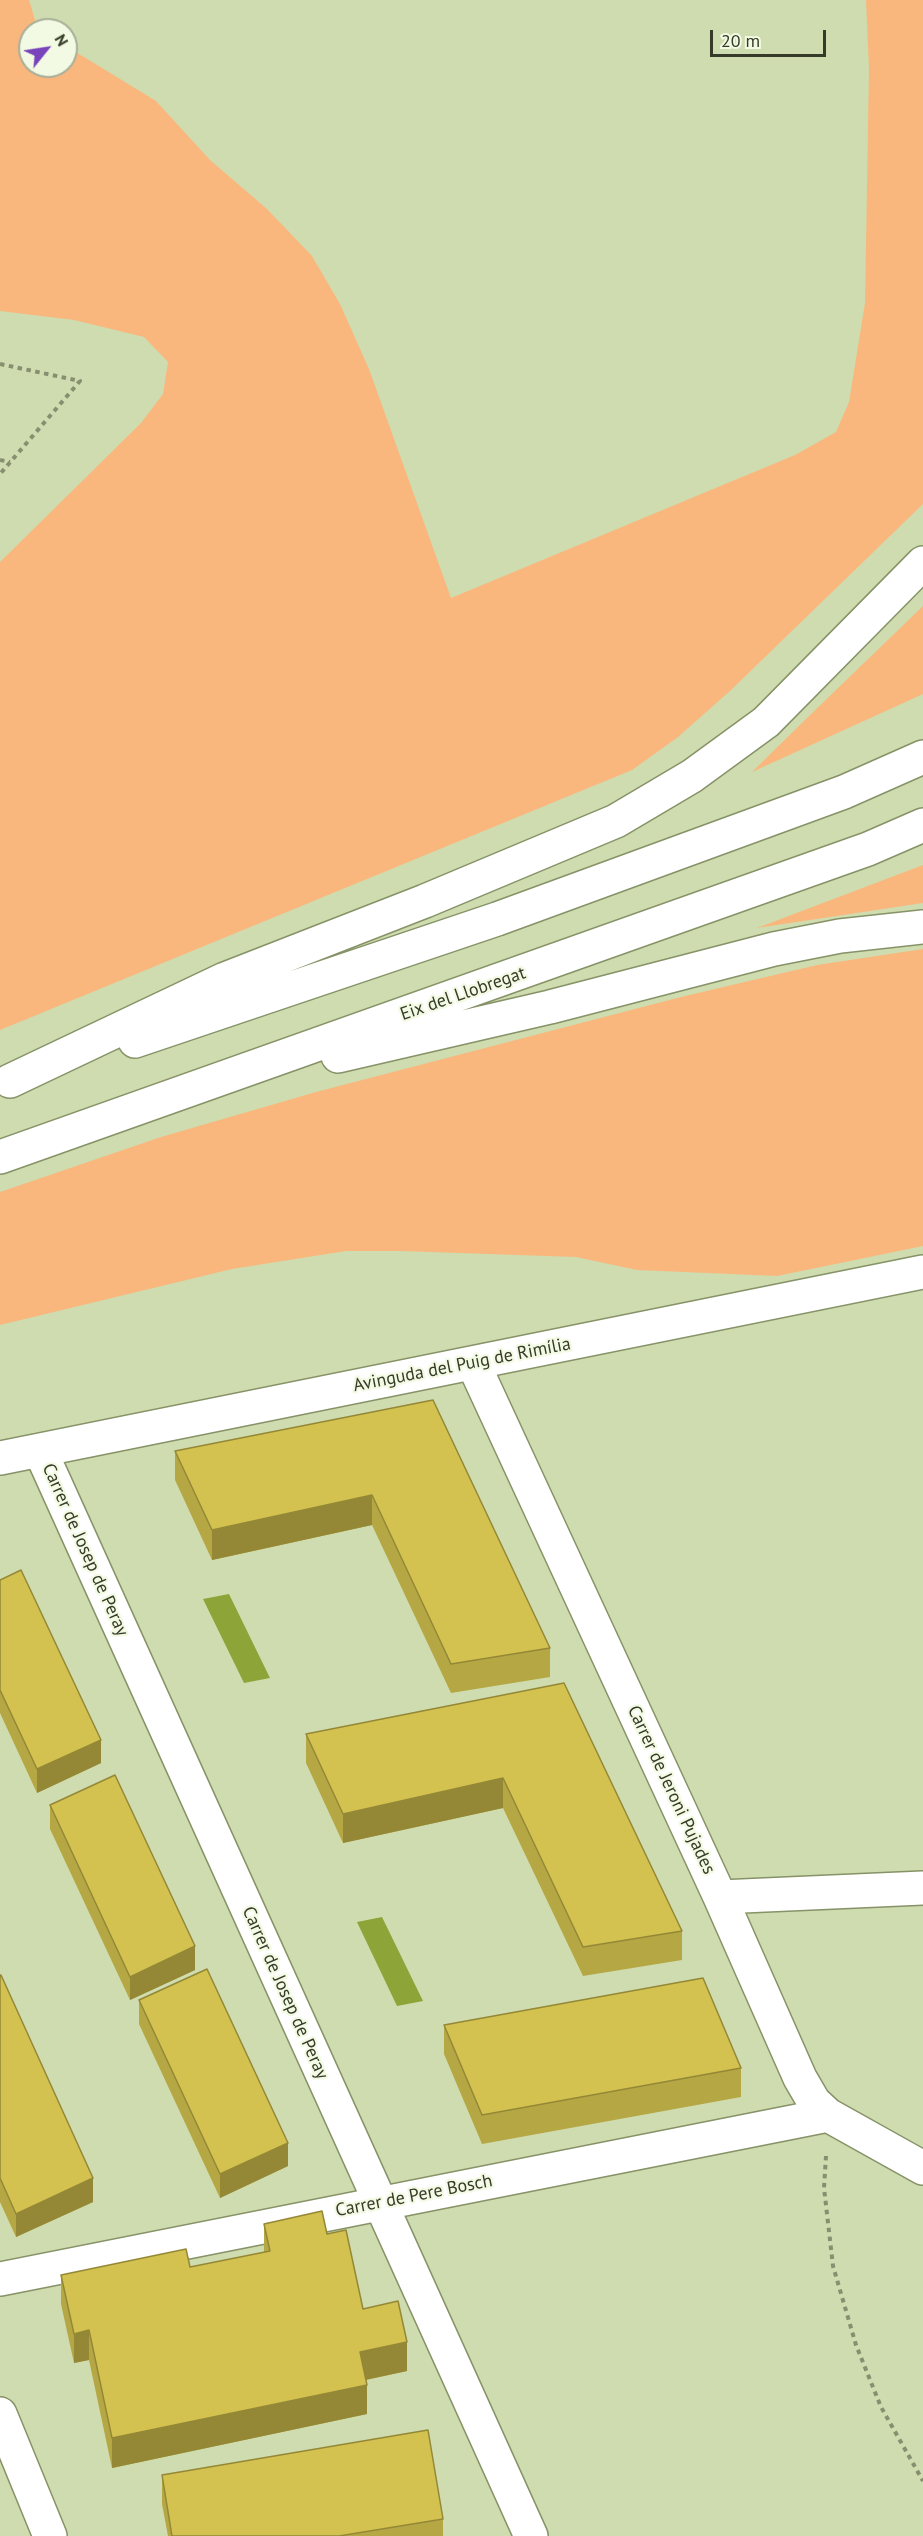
<!DOCTYPE html>
<html>
<head>
<meta charset="utf-8">
<style>
	body { margin:0 }
	#map { position:relative; width:923px; height:2536px; overflow:hidden; background:#cfdcaf; font-family:"PT Sans",sans-serif }
	canvas { display:block }
	.north { position:absolute; left:18px; top:18px; width:60px; height:60px; box-sizing:border-box; background:#f3fae3; border:2px solid #a7ae99; border-radius:50%; rotate:60deg; font-size:16px; font-weight:700; line-height:24px; text-align:center; color:#363b29 }
	.north::after { content:''; display:block; margin:auto; width:21px; height:27px; background:#7944bb; clip-path:polygon(50% 0,100% 100%,50% 72%,0 100%) }
	.scale { position:absolute; left:710px; top:30px; width:116px; height:27px; box-sizing:border-box; border:3px solid #363b29; border-top:0; padding-left:8px; font-size:18px; line-height:21px; white-space:nowrap; color:#363b29; -webkit-text-stroke:4px #f3fae3; paint-order:stroke }
</style>
</head>
<body>
<div id="map">
<canvas width="923" height="2536"></canvas>
<div class="north">N</div>
<div class="scale">20 m</div>
</div>
<script>
const g = document.querySelector('canvas').getContext('2d');
g.lineJoin = 'round';
function paint(path, color) {
  g.fillStyle = color;
  g.fill(path, 'evenodd');
}
function toPath(rows) {
  const path = new Path2D();
  for (const r of rows) {
    path.moveTo(r[0], r[1]);
    for (let i = 2; i < r.length; i += 2) path.lineTo(r[i], r[i + 1]);
  }
  return path;
}
function trace(path, color, width, dash) {
  g.strokeStyle = color;
  g.lineWidth = width;
  g.lineCap = dash ? 'butt' : 'round';
  g.setLineDash(dash || []);
  g.stroke(path);
}
function drawText(font, color, halo, rows, align = 'center') {
  g.font = font + ' "PT Sans",sans-serif';
  g.lineWidth = 4.5;
  g.setLineDash([]);
  g.textBaseline = 'middle';
  g.strokeStyle = halo;
  g.fillStyle = color;
  for (const [text, x, y, turn = 0] of rows) {
    g.save();
    g.translate(x, y);
    g.rotate((+turn || 0) * Math.PI / 180);
    g.textAlign = isNaN(turn) ? turn : align;
    if (halo) g.strokeText(text, 0, 0);
    g.fillText(text, 0, 0);
    g.restore();
  }
}
paint(toPath([
	[0,0,29,0,38,30,30,30,30,66,66,66,66,46,156,101,210,160,267,209,312,256,340,304,369,369,451,598,795,455,836,432,849,402,865,303,869,69,866,0,923,0,923,504,731,690,678,737,632,770,0,1030,0,562,141,423,163,394,168,362,144,337,74,320,0,311],
	[923,606,923,694,752,772,808,717],
	[923,865,923,903,757,928],
	[923,949,923,1246,777,1276,637,1270,576,1257,400,1251,346,1251,232,1269,0,1325,0,1192,161,1137,316,1092,681,997,817,965]
]), '#f9b77e');
paint(toPath([
	[229,1594,270,1678,244,1683,203,1599],
	[382,1917,423,2001,397,2006,357,1922]
]), '#8ca438');
const minor = toPath([
	[473,1363,720,1897,800,2078,814,2102,828,2115,923,2168],
	[40,1450,531,2536],
	[0,1458,923,1272],
	[720,1897,923,1888],
	[0,2279,828,2115],
	[0,2414,50,2536]
]);
const highway = toPath([
	[135,1041,497,919,844,792,923,757],
	[338,1056,550,1007,774,949,840,936,923,927],
	[10,1081,225,979,425,901,616,821,692,776,766,722,923,563],
	[0,1157,868,849,923,825]
]);
trace(minor, '#869267', 36);
trace(highway, '#869267', 36);
trace(toPath([
	[0,364,80,381,0,474],
	[0,460,10,462],
	[826,2156,824,2188,833,2266,856,2345,881,2407,923,2481]
]), '#868f6f', 4, [4.5, 4.5]);
trace(minor, '#fff', 33);
trace(highway, '#fff', 33);
paint(toPath([
	[433,1400,550,1648,550,1677,451,1693,372,1525,212,1560,175,1480,175,1451],
	[0,1580,101,1763,37,1793,0,1713],
	[564,1683,682,1931,682,1960,583,1976,503,1808,343,1843,306,1763,306,1734],
	[50,1805,195,1970,130,2000,50,1829],
	[0,1975,93,2202,16,2237,0,2202],
	[139,2000,288,2166,220,2198,139,2024],
	[444,2025,741,2068,741,2097,482,2144,444,2054],
	[264,2224,327,2234,363,2309,407,2371,366,2380,367,2414,112,2468,89,2360,74,2363,61,2304,61,2275,190,2267,264,2252],
	[162,2475,443,2519,443,2536,168,2536,162,2504]
]), '#b5a744');
paint(toPath([
	[372,1495,372,1525,212,1560,212,1530],
	[101,1740,101,1763,37,1793,37,1769],
	[503,1778,503,1808,343,1843,343,1814],
	[195,1946,195,1970,130,2000,130,1977],
	[288,2143,288,2166,220,2198,220,2174],
	[93,2178,93,2202,16,2237,16,2214],
	[89,2330,89,2360,74,2363,74,2334],
	[407,2342,407,2371,360,2381,360,2352],
	[367,2385,367,2414,112,2468,112,2438]
]), '#948837');
const building = toPath([
	[433,1400,550,1648,451,1664,372,1495,212,1530,175,1451,433,1400],
	[21,1570,101,1740,37,1769,0,1690,0,1580,21,1570],
	[564,1683,682,1931,583,1947,503,1778,343,1814,306,1734,564,1683],
	[115,1775,195,1946,130,1977,50,1805,115,1775],
	[207,1969,288,2143,220,2174,139,2000,207,1969],
	[0,1975,1,1975,93,2178,16,2214,0,2178,0,1975],
	[703,1978,741,2068,482,2115,444,2025,703,1978],
	[322,2211,327,2234,346,2230,363,2309,398,2301,407,2342,360,2352,367,2385,112,2438,89,2330,74,2334,61,2275,186,2249,190,2267,270,2251,264,2224,322,2211],
	[428,2430,443,2519,339,2536,172,2536,162,2475,428,2430]
]);
paint(building, '#d3c24f');
trace(building, '#948837', 1.5);
drawText('18px', '#363b29', '#f3fae3', [
	["Eix del Llobregat",463,994,-19],
	["Avinguda del Puig de Rimília",462,1365,-11],
	["Carrer de Josep de Peray",85,1550,66],
	["Carrer de Jeroni Pujades",671,1790,65],
	["Carrer de Josep de Peray",285,1993,66],
	["Carrer de Pere Bosch",414,2196,-11]
]);
</script>
</body>
</html>
